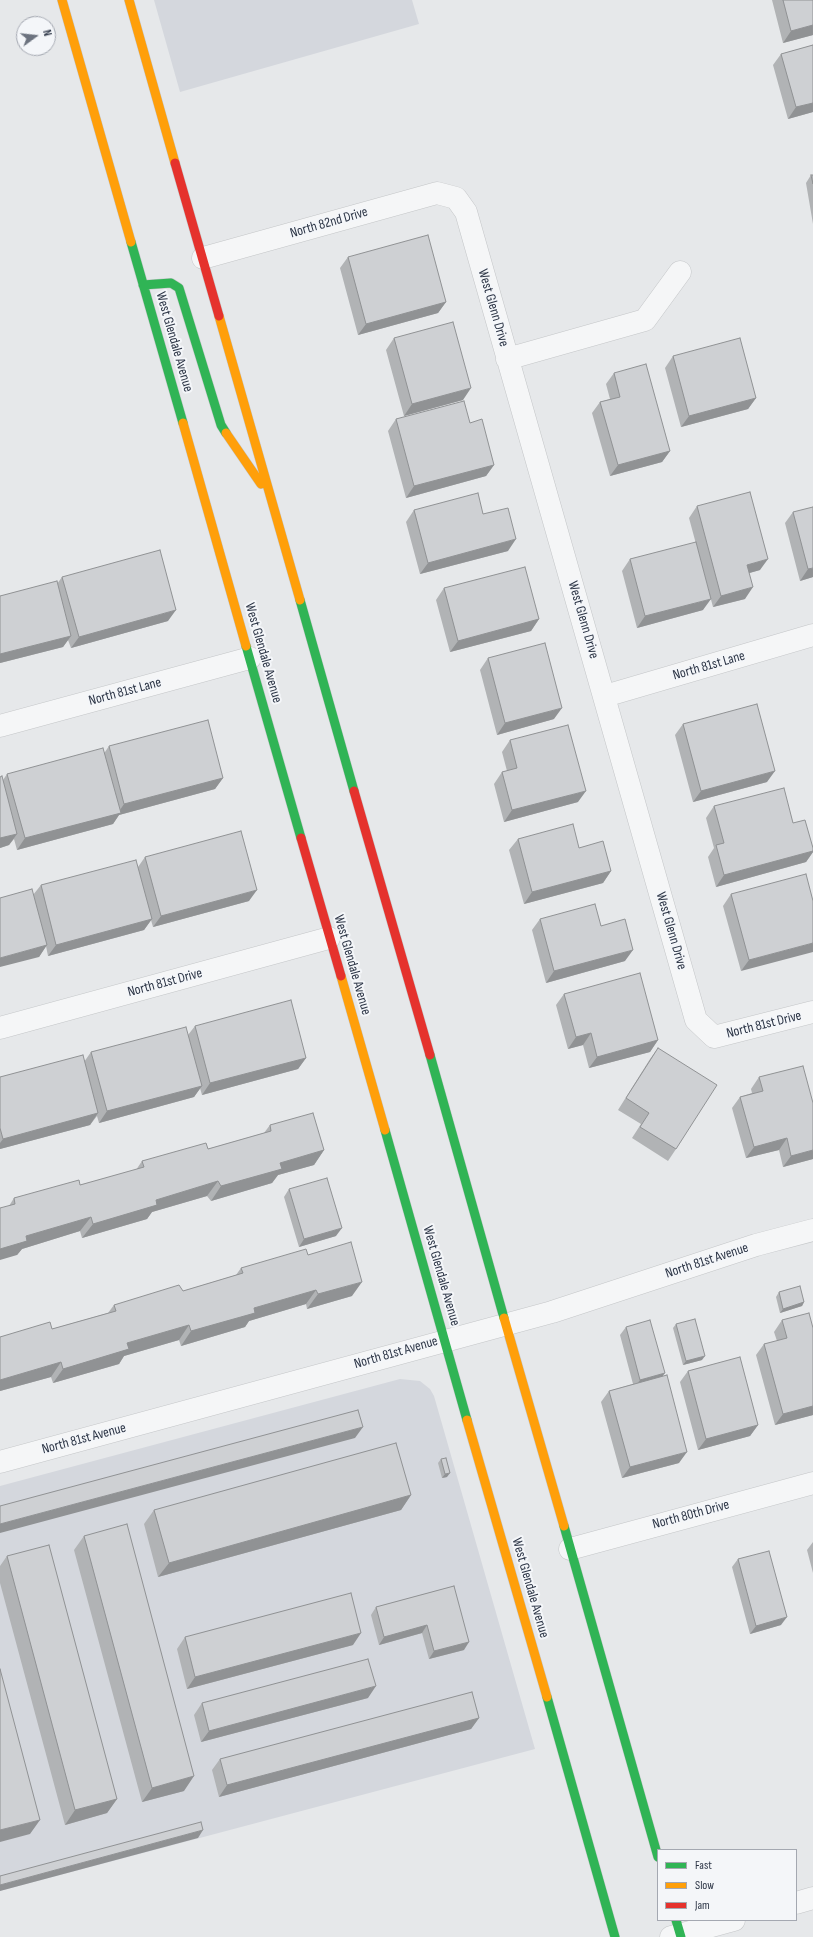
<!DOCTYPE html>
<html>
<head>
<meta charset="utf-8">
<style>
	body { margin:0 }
	#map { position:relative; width:813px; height:1937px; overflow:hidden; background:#e6e8ea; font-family:"Sofia Sans Condensed",sans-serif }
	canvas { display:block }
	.legend { position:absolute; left:657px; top:1849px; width:140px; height:72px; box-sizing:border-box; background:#f4f6f9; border:1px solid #a4a8b1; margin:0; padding:5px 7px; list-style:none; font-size:12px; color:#2b3445 }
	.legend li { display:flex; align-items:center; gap:8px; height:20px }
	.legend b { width:20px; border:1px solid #a4a8b1 }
	.north { position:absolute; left:16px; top:16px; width:40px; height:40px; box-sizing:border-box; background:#f4f6f9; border:1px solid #a4a8b1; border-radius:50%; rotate:75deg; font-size:11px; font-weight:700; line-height:16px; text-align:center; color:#2b3445 }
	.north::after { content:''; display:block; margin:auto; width:14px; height:18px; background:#6c737f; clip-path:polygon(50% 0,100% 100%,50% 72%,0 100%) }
</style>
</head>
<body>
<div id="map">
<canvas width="813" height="1937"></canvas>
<ul class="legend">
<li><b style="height:5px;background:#30b455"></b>Fast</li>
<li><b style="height:5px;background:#ff9f0a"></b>Slow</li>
<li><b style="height:5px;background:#e5322d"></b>Jam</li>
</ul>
<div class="north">N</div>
</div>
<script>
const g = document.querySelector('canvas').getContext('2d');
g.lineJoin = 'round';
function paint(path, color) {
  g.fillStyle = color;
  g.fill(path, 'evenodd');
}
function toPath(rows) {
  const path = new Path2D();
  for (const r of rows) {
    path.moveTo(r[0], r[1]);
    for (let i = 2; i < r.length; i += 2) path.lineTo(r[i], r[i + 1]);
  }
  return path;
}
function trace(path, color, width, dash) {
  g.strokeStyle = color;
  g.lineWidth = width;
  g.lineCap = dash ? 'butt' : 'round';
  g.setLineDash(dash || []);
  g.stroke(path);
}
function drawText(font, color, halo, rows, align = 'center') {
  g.font = font + ' "Sofia Sans Condensed",sans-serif';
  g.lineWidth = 4;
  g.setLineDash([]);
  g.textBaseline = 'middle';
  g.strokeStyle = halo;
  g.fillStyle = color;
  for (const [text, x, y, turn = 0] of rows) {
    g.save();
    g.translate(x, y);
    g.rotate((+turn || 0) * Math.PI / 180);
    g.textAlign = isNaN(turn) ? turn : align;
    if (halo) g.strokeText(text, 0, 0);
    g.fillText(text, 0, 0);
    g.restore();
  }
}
paint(toPath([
	[154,0,412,0,419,24,180,92],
	[400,1379,420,1381,430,1389,434,1396,535,1749,0,1891,0,1486]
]), '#d4d7dd');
const street = toPath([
	[203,258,437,193,456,198,466,212,696,1020,714,1037,813,1012],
	[507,359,645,320,680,272],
	[605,696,813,635],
	[0,726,250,658],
	[0,1028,329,938],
	[0,1462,552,1312,756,1245,813,1230],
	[570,1549,813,1483],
	[796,1903,813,1898],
	[671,1937,734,1920]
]);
const fast = toPath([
	[131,242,183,423],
	[143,285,171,283,179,288,221,425,226,433],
	[300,600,354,791],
	[246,646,301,838],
	[430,1055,504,1318],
	[385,1130,467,1420],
	[564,1526,658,1857],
	[547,1697,615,1937],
	[676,1920,681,1937]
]);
const slow = toPath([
	[62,0,131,242],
	[129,0,175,163],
	[219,316,300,600],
	[183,423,246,646],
	[226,433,261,484],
	[341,976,385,1130],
	[504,1318,564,1526],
	[467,1420,547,1697]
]);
const jam = toPath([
	[175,163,219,316],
	[354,791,430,1055],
	[301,838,341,976]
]);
trace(street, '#c4c6c8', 23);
trace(fast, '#c4c6c8', 10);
trace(slow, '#c4c6c8', 10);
trace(jam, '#c4c6c8', 10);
trace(street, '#f5f6f7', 22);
trace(fast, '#30b455', 9);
trace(slow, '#ff9f0a', 9);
trace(jam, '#e5322d', 9);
paint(toPath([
	[772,0,813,0,813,35,783,43],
	[813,45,813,112,788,119,773,65,781,54],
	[811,175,813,175,813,224,806,183],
	[348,257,446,302,438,313,358,335,340,268],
	[394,338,463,400,404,416,386,350],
	[673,356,756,398,748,409,681,427,665,368],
	[614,373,670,451,662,462,610,476,592,413,600,402,610,399,606,384],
	[396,419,470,423,494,465,486,476,406,498,388,431],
	[697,506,760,570,749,573,745,599,713,607,689,518],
	[414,510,483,514,508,551,420,574,406,522],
	[793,512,813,577,800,581,785,523],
	[630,559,703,610,637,628,622,571],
	[62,577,168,621,71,648,68,640,63,647,0,663,0,596,57,584],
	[444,588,539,619,531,631,450,652,436,600],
	[488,658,554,719,497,735,480,670],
	[683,724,767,782,693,802,675,735],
	[510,740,578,802,504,822,494,784,502,772,507,771,502,752],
	[109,746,223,778,215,789,119,815,113,824,17,850,14,839,9,845,0,848,0,777,3,780,7,774,105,752],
	[714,806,793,823,813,848,813,852,806,862,716,887,708,857,714,848,706,818],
	[518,839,579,848,611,871,603,883,524,904,509,850],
	[145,857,249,901,153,927,151,920,144,930,48,956,46,946,39,957,33,895,41,885,138,867],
	[731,894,813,901,741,971,723,906],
	[540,919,601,926,625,961,546,983,532,930],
	[564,994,658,1040,650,1052,589,1068,583,1045,568,1049,556,1005],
	[195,1026,306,1058,298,1069,202,1095,200,1088,194,1097,99,1123,97,1116,90,1125,0,1149,0,1077,84,1062,91,1052,188,1035],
	[658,1048,676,1149,668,1161,632,1138,641,1124,618,1110,650,1059],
	[759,1077,813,1159,783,1167,779,1150,746,1158,732,1108,740,1097,752,1093,751,1089],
	[270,1125,324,1150,314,1165,278,1175,272,1183,211,1201,207,1196,152,1212,147,1219,82,1238,80,1231,22,1249,17,1255,9,1206,14,1198,80,1185,136,1170,142,1161,208,1149,264,1133],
	[289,1189,336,1236,299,1247,284,1197],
	[308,1255,352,1296,307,1309,306,1304,249,1321,245,1327,181,1346,179,1340,124,1356,119,1364,53,1383,51,1377,0,1391,0,1337,52,1329,108,1313,114,1305,183,1291,236,1275,241,1268],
	[779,1292,804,1302,802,1306,780,1313,776,1297],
	[782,1320,813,1415,775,1425,756,1355,764,1344,777,1341,774,1332],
	[676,1324,702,1360,683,1365,673,1328],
	[626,1327,663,1376,679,1463,622,1478,601,1402,609,1391,633,1384,620,1335],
	[688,1371,758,1425,750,1436,698,1450,680,1382],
	[441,1459,447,1477,442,1478,438,1463],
	[411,1495,401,1510,158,1577,144,1524,154,1510],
	[84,1536,184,1791,142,1802,74,1550],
	[813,1542,813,1573,807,1550],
	[7,1556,117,1799,107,1813,65,1825,0,1583,0,1566],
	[738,1559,781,1625,750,1634,732,1567],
	[454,1586,464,1650,429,1659,422,1633,379,1645,371,1615,376,1607],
	[185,1637,353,1645,187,1689,177,1649],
	[368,1698,201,1742,194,1715,202,1703],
	[479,1718,471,1729,219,1797,212,1770,220,1759]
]), '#b1b3b5');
paint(toPath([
	[813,25,813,35,783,43,791,31],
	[813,103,813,112,788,119,796,107],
	[446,302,438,313,358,335,366,324],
	[471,388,463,400,404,416,412,404],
	[756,398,748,409,681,427,689,416],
	[670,451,662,462,610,476,618,465],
	[494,465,486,476,406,498,414,486],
	[516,539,508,551,420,574,428,563],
	[768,559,760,570,739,576,747,565],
	[813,568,813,577,800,581,808,569],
	[753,587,745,599,713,607,721,596],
	[711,599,703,610,637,628,645,616],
	[176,610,168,621,71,648,79,637],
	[539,619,531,631,450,652,458,641],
	[71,636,63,647,0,663,0,654],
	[562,708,554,719,497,735,505,723],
	[775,771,767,782,693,802,701,791],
	[223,778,215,789,119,815,113,824,17,850,25,838,118,813,124,804],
	[586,791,578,802,504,822,512,810],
	[17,834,9,845,0,848,0,838],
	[813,851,813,852,806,862,716,887,724,875],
	[611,871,603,883,524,904,532,892],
	[257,890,249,901,153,927,161,916],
	[152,919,144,930,48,956,56,945],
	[813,943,813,952,741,971,749,960],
	[47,945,39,957,0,967,0,958],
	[633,950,625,961,546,983,554,971],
	[591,1033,583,1045,568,1049,576,1037],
	[658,1040,650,1052,589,1068,597,1057],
	[306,1058,298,1069,202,1095,210,1083],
	[202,1086,194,1097,99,1123,107,1111],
	[98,1113,90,1125,0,1149,0,1143,3,1139],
	[787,1138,779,1150,746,1158,754,1147],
	[324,1150,314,1165,278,1175,272,1183,211,1201,221,1186,280,1163],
	[813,1150,813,1159,783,1167,791,1156],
	[218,1181,207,1196,152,1212,147,1219,82,1238,93,1224,156,1200],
	[91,1217,80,1231,22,1249,17,1255,0,1260,0,1249,26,1236],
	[342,1228,336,1236,299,1247,304,1239],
	[362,1282,352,1296,307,1309,318,1294],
	[316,1290,306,1304,249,1321,245,1327,181,1346,191,1331,254,1308],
	[804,1302,802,1306,780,1313,783,1309],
	[189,1325,179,1340,124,1356,119,1364,53,1383,63,1369,127,1343],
	[705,1356,702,1360,683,1365,686,1361],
	[61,1362,51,1377,0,1391,0,1380],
	[665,1373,659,1381,634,1388,640,1380],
	[813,1406,813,1415,775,1425,783,1414],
	[758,1425,750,1436,698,1450,706,1439],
	[363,1427,355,1438,0,1533,0,1524],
	[687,1452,679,1463,622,1478,630,1467],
	[450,1473,447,1477,442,1478,445,1474],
	[411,1495,401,1510,158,1577,169,1563],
	[787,1617,781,1625,750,1634,756,1626],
	[427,1625,422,1633,379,1645,384,1637],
	[361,1633,353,1645,187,1689,195,1677],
	[469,1642,464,1650,429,1659,434,1651],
	[376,1686,368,1698,201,1742,209,1731],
	[479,1718,471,1729,219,1797,227,1785],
	[194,1776,184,1791,142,1802,152,1788],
	[117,1799,107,1813,65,1825,75,1810],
	[40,1820,30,1834,0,1842,0,1830],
	[203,1830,198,1838,0,1891,0,1885]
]), '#909294');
const building = toPath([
	[783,0,813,0,813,25,791,31,783,0],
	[813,45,813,103,796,107,781,54,813,45],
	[811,175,813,175,813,184,811,175],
	[428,235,446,302,366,324,348,257,428,235],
	[453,322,471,388,412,404,394,338,453,322],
	[740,338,756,398,689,416,673,356,740,338],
	[646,364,670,451,618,465,600,402,620,397,614,373,646,364],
	[464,401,470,423,482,419,494,465,414,486,396,419,464,401],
	[750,492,768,559,747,565,753,587,721,596,697,506,750,492],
	[478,493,483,514,508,508,516,539,428,563,414,510,478,493],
	[813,507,813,568,808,569,793,512,813,507],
	[696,542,711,599,645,616,630,559,696,542],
	[160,550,176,610,79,637,62,577,160,550],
	[525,567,539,619,458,641,444,588,525,567],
	[57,581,71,636,0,654,0,596,57,581],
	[545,643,562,708,505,723,488,658,545,643],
	[757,704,775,771,701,791,683,724,757,704],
	[208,720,223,778,124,804,109,746,208,720],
	[568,725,586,791,512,810,502,772,517,768,510,740,568,725],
	[103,748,121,813,25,838,7,774,103,748],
	[2,776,17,834,0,838,0,777,2,776],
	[784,788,793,823,805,820,813,848,813,851,724,875,716,845,724,843,714,806,784,788],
	[573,824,579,848,603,841,611,871,532,892,518,839,573,824],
	[241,831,257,890,161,916,145,857,241,831],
	[136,860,152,919,56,945,41,885,136,860],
	[806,874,813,901,813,943,749,960,731,894,806,874],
	[32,889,47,945,0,958,0,898,32,889],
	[595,904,601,926,625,919,633,950,554,971,540,919,595,904],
	[640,973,658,1040,597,1057,591,1033,576,1037,564,994,640,973],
	[291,1000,306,1058,210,1083,195,1026,291,1000],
	[186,1027,202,1086,107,1111,91,1052,186,1027],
	[658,1048,717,1085,676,1149,640,1127,649,1113,626,1098,658,1048],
	[83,1055,98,1113,3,1139,0,1128,0,1077,83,1055],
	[803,1066,813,1103,813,1150,791,1156,787,1138,754,1147,740,1097,763,1091,759,1077,803,1066],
	[313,1113,324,1150,280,1163,282,1169,221,1186,218,1181,156,1200,157,1205,93,1224,91,1217,26,1236,27,1241,0,1249,0,1208,15,1204,14,1198,79,1180,80,1185,144,1167,142,1161,206,1143,208,1149,271,1131,270,1125,313,1113],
	[327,1178,342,1228,304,1239,289,1189,327,1178],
	[351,1242,362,1282,318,1294,316,1290,254,1308,255,1313,191,1331,189,1325,127,1343,129,1349,63,1369,61,1362,0,1380,0,1337,50,1322,52,1329,116,1311,114,1305,179,1285,183,1291,243,1273,241,1268,306,1249,308,1255,351,1242],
	[800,1286,804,1302,783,1309,779,1292,800,1286],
	[809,1313,813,1328,813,1406,783,1414,764,1344,787,1338,782,1320,809,1313],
	[695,1319,705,1356,686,1361,676,1324,695,1319],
	[650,1320,665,1373,640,1380,626,1327,650,1320],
	[740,1357,758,1425,706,1439,688,1371,740,1357],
	[667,1375,687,1452,630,1467,609,1391,667,1375],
	[358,1410,363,1427,0,1524,0,1506,358,1410],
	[396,1443,411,1495,169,1563,154,1510,396,1443],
	[446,1458,450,1473,445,1474,441,1459,446,1458],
	[127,1524,194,1776,152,1788,84,1536,127,1524],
	[49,1545,117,1799,75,1810,7,1556,49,1545],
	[769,1551,787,1617,756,1626,738,1559,769,1551],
	[454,1586,469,1642,434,1651,427,1625,384,1637,376,1607,454,1586],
	[351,1593,361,1633,195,1677,185,1637,351,1593],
	[368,1659,376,1686,209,1731,202,1703,368,1659],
	[0,1669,40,1820,0,1830,0,1669],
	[472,1692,479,1718,227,1785,220,1759,472,1692],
	[201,1822,203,1830,0,1885,0,1876,201,1822]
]);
paint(building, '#ced0d3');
trace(building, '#909294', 1);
drawText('14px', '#2b3445', '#f4f6f9', [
	["North 82nd Drive",329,223,-16],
	["West Glenn Drive",493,308,74],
	["West Glendale Avenue",174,342,74],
	["West Glenn Drive",583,620,74],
	["West Glendale Avenue",263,653,74],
	["North 81st Lane",709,666,-16],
	["North 81st Lane",125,692,-15],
	["West Glenn Drive",671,931,74],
	["West Glendale Avenue",352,965,74],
	["North 81st Drive",165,983,-15],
	["North 81st Drive",764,1025,-14],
	["North 81st Avenue",707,1261,-18],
	["West Glendale Avenue",441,1276,74],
	["North 81st Avenue",396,1353,-16],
	["North 81st Avenue",84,1439,-15],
	["North 80th Drive",691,1515,-15],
	["West Glendale Avenue",530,1588,74]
]);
</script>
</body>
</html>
